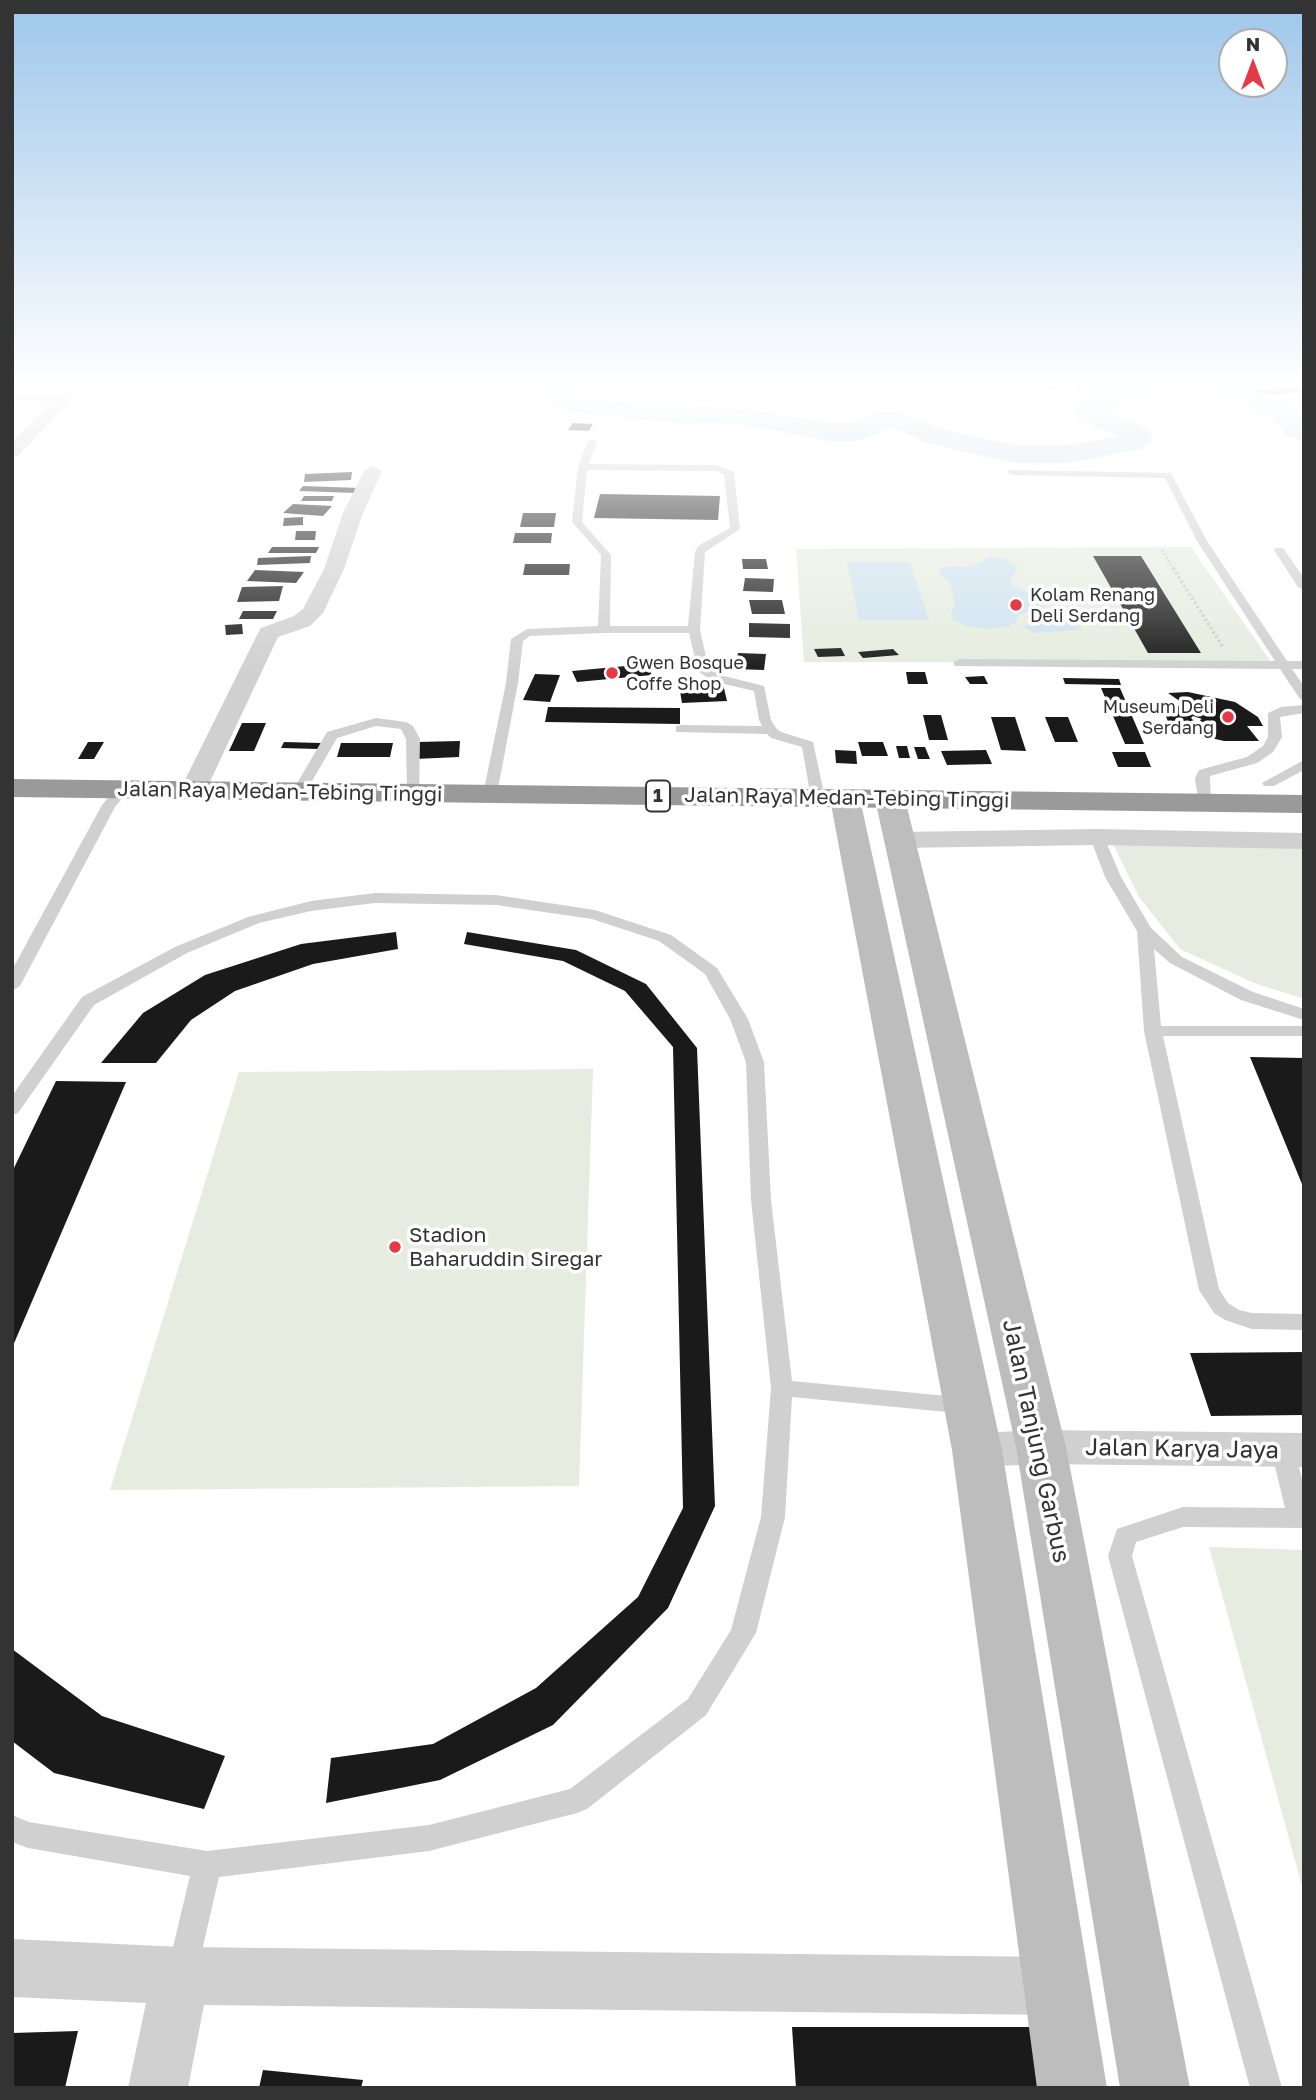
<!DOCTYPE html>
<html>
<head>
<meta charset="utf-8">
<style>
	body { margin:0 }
	#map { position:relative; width:1316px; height:2100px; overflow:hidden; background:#fff; font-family:"Golos Text",sans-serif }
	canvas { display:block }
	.frame { position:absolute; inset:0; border:14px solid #333; pointer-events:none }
	.north { position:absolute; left:1218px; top:28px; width:70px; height:70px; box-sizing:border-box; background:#fff; border:2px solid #adadad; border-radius:50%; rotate:0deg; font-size:19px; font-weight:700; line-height:28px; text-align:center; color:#333 }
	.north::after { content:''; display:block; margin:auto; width:24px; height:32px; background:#e63946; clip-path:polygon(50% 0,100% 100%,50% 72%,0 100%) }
</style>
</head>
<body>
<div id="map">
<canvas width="1316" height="2100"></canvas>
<div class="frame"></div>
<div class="north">N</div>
</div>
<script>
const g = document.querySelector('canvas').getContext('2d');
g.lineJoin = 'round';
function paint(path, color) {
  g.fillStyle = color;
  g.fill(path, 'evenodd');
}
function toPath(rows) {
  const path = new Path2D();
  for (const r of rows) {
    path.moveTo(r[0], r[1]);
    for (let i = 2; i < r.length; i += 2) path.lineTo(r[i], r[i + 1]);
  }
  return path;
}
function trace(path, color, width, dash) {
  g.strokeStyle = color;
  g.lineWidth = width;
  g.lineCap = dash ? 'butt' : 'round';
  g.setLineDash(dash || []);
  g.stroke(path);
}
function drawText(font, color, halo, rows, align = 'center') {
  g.font = font + ' "Golos Text",sans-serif';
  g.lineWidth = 7;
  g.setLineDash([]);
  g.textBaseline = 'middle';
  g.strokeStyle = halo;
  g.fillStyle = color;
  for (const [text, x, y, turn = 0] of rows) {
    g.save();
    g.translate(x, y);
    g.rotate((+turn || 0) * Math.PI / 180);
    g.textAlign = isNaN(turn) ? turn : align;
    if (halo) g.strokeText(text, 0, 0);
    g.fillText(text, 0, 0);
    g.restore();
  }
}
paint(toPath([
	[1191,547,1271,662,804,662,796,549],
	[1113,844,1304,847,1304,999,1254,983,1180,949,1139,897],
	[593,1069,579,1486,110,1490,239,1072],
	[1209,1547,1304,1550,1304,1893]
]), '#e6ecdf');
paint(toPath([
	[991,557,1003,558,1014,564,1018,567,1011,578,1012,585,1048,603,1044,608,1019,615,1015,623,1007,627,988,629,966,626,953,620,951,613,955,604,953,594,949,582,938,570,943,567,970,566],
	[847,562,910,562,929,620,859,620],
	[1059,610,1069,610,1074,614,1075,623,1082,630,1034,633,1023,627,1030,623,1032,617]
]), '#cfe2ee');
paint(toPath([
	[533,382,559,382,563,389,574,395,594,399,650,405,747,409,828,423,855,423,876,413,897,411,948,431,1015,445,1068,445,1119,436,1079,420,1075,414,1080,402,1098,391,1140,382,1226,382,1247,386,1296,408,1304,419,1304,441,1287,436,1276,420,1230,399,1205,395,1146,397,1117,403,1105,411,1148,428,1154,438,1141,449,1068,463,1015,463,929,444,892,427,860,441,828,441,747,425,650,421,594,415,556,408,543,400,533,382]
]), '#cfe2ee');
paint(toPath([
	[1036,382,1058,382,1068,388,1050,390],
	[1062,382,1082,382,1094,388,1078,390],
	[1293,385,1304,391,1267,395,1253,390],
	[573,423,593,424,589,431,568,430],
	[352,472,351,480,304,482,305,474],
	[303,486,361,488,357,493,299,491],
	[600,494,720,496,718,520,594,518],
	[304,496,334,496,332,501,301,501],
	[293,504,332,506,323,516,283,513],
	[523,513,556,513,554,527,520,527],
	[303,517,303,525,283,526,284,518],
	[296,531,316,531,315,540,295,540],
	[515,533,552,533,551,543,513,543],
	[272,547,319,547,316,553,268,553],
	[311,556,310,563,257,565,258,558],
	[1093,556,1141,556,1201,653,1148,653],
	[742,559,766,559,768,569,743,569],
	[525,564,570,564,569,575,523,575],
	[255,570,304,572,296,583,247,581],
	[745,578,774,579,773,592,743,591],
	[283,586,279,601,237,602,242,587],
	[749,600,782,600,785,614,752,614],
	[243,611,277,611,273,619,239,619],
	[749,623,790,624,790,638,749,637],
	[242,624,243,634,226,635,225,625],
	[841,648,845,656,818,657,814,649],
	[893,649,899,655,863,658,858,652],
	[738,653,766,654,764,670,735,669],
	[647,664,652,675,577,682,572,671],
	[906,672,925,672,928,684,908,684],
	[535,674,560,675,550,702,523,700],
	[984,676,988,684,970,684,965,677],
	[1063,678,1119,679,1121,685,1065,684],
	[723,684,727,701,682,703,679,685],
	[1101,688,1120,688,1144,744,1125,744],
	[1188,692,1235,702,1258,717,1263,726,1247,726,1259,741,1224,741,1211,738,1205,734,1200,720,1202,719,1193,716,1191,718,1194,721,1170,727,1164,711,1184,704,1168,693],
	[548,707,680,708,680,724,545,722],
	[923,715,941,715,948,740,929,740],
	[991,717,1015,717,1026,751,1001,750],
	[1045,717,1068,717,1078,742,1055,742],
	[242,723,266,723,254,751,229,751],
	[460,741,459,757,415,759,417,742],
	[88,742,104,742,94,759,78,759],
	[284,742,321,743,318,749,281,748],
	[858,742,883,742,888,756,862,756],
	[341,743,393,743,390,757,337,757],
	[896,746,907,746,910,758,899,758],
	[914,747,925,747,930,759,918,759],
	[835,750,856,751,857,764,836,763],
	[986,750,992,764,947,765,941,751],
	[1112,752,1145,752,1151,767,1118,767],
	[396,932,398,949,313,964,235,991,191,1020,156,1063,101,1063,143,1013,205,975,301,944],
	[467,932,576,950,646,984,697,1048,715,1506,668,1608,553,1725,440,1780,326,1803,331,1758,433,1744,536,1688,638,1597,683,1508,673,1047,625,991,563,961,464,944],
	[1250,1057,1304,1058,1304,1189],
	[56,1081,126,1082,12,1348,12,1172],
	[1304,1352,1304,1415,1211,1416,1190,1353],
	[12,1649,102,1716,225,1756,204,1809,54,1773,12,1741],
	[792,2027,1044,2027,1055,2088,796,2088],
	[78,2031,65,2088,12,2088,12,2033],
	[263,2070,363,2080,361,2088,259,2088]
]), '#1a1a1a');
trace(toPath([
	[1162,550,1174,570]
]), '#cdcdcd', 2.5, [2, 2]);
trace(toPath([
	[1173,568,1223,647]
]), '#cdcdcd', 3.5, [2.5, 2.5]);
paint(toPath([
	[589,439,597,441,589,464,717,465,734,472,740,529,705,552,700,630,708,666,720,675,764,686,771,720,776,728,781,732,813,742,825,798,823,801,818,802,811,798,802,747,771,738,767,734,676,732,676,726,681,725,762,726,759,720,754,691,712,681,698,671,689,633,604,633,530,636,523,641,518,683,497,794,490,798,483,794,506,683,511,639,527,629,598,626,601,555,572,522,578,467,589,439],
	[587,470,716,471,724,474,730,528,698,546,695,552,688,626,610,626,611,555,582,522,587,470],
	[1009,470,1171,473,1207,541,1287,661,1304,661,1304,669,1292,669,1304,686,1304,700,1300,699,1280,669,955,666,953,663,959,659,1275,661,1197,541,1165,478,1012,475,1007,472,1009,470],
	[1275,548,1283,548,1304,578,1304,590,1298,587,1274,550,1275,548],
	[1304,705,1304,713,1280,717,1282,737,1273,752,1257,763,1210,776,1211,803,1209,806,1199,806,1195,778,1199,770,1247,757,1263,746,1268,737,1268,713,1281,707,1304,705],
	[376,718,406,722,413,726,420,739,419,796,409,796,407,793,406,739,401,729,376,726,337,738,304,795,294,795,292,792,327,732,376,718],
	[1304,760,1304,770,1274,786,1264,786,1262,783,1304,760],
	[122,786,129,790,115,807,20,986,12,991,12,970,102,805,117,787,122,786],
	[1097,833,1104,837,1121,877,1151,928,1182,957,1253,992,1304,1009,1304,1020,1241,1000,1170,963,1154,949,1161,1026,1304,1026,1304,1036,1163,1036,1219,1289,1228,1303,1239,1310,1252,1313,1304,1314,1304,1330,1252,1329,1225,1320,1214,1313,1199,1290,1144,1031,1137,931,1105,877,1090,837,1097,833],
	[375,893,496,895,595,910,671,935,717,968,748,1019,764,1062,771,1200,792,1381,967,1398,975,1400,978,1406,975,1412,967,1414,792,1397,785,1517,756,1633,706,1715,587,1809,577,1813,429,1851,219,1877,198,1968,194,1979,183,1983,172,1979,168,1968,190,1876,28,1848,12,1842,12,1815,29,1822,207,1851,429,1825,570,1789,688,1699,731,1630,761,1517,771,1388,751,1200,746,1062,730,1019,705,974,659,941,592,919,496,905,375,903,311,911,259,923,187,953,94,1005,18,1113,12,1115,12,1096,82,997,175,947,248,917,311,901,375,893],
	[1283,1441,1291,1444,1295,1450,1304,1488,1304,1528,1183,1527,1136,1542,1132,1556,1282,2088,1250,2088,1108,1556,1117,1529,1183,1507,1285,1508,1271,1450,1275,1444,1283,1441]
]), '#d0d0d0');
paint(toPath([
	[71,382,88,382,18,456,12,457,12,442,51,402,12,401,12,391,60,393,71,382],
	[373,466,382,471,363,513,344,569,323,613,310,626,278,637,206,790,202,796,193,798,184,796,180,790,258,633,261,628,294,616,303,609,324,569,343,513,364,471,373,466],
	[1097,829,1304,833,1304,849,1097,845,899,848,889,846,885,840,889,834,899,832,1097,829],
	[1041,1430,1304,1433,1304,1467,1041,1464,977,1467,962,1462,955,1450,962,1438,977,1433,1041,1430],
	[12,1939,181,1947,1055,1957,1075,1966,1084,1986,1075,2006,1055,2015,204,2005,188,2088,128,2088,146,2003,12,1997,12,1939]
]), '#d0d0d0');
paint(toPath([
	[845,790,856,792,860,799,1002,1450,1107,2088,1037,2088,952,1450,830,799,834,792,845,790],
	[890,790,901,792,905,799,1066,1447,1190,2088,1120,2088,1016,1447,875,799,879,792,890,790]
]), '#bdbdbd');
paint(toPath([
	[12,779,1304,795,1304,813,12,797,12,779]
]), '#9a9a9a');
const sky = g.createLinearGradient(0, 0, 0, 676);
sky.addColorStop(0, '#9ec6ea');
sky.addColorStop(0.57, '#fff');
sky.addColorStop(1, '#ffffff00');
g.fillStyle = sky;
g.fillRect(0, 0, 1316, 676);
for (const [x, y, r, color] of [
	[1016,605,7,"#e63946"],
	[612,673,7,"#e63946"],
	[1228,717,7,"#e63946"],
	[395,1247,7,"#e63946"]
]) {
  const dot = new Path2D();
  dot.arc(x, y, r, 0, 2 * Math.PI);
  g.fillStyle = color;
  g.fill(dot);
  trace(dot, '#fff', 2.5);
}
drawText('18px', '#333', '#fff', [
	["Kolam Renang",1030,595],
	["Deli Serdang",1030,616],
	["Gwen Bosque",626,663],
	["Coffe Shop",626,684],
	["Museum Deli",1214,707,"right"],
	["Serdang",1214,728,"right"]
], 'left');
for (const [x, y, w] of [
	[658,796,24]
]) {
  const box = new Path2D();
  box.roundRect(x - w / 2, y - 15.5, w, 31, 5);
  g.fillStyle = '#fff';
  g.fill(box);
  trace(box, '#333', 2);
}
drawText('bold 19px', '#333', null, [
	["1",658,796]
]);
drawText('21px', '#333', '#fff', [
	["Jalan Raya Medan-Tebing Tinggi",280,792,1],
	["Jalan Raya Medan-Tebing Tinggi",847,798,1]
]);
drawText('21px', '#333', '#fff', [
	["Stadion",409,1235],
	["Baharuddin Siregar",409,1259]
], 'left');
drawText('24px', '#333', '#fff', [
	["Jalan Tanjung Garbus",1036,1441,78],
	["Jalan Karya Jaya",1182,1449,1]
]);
</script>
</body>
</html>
